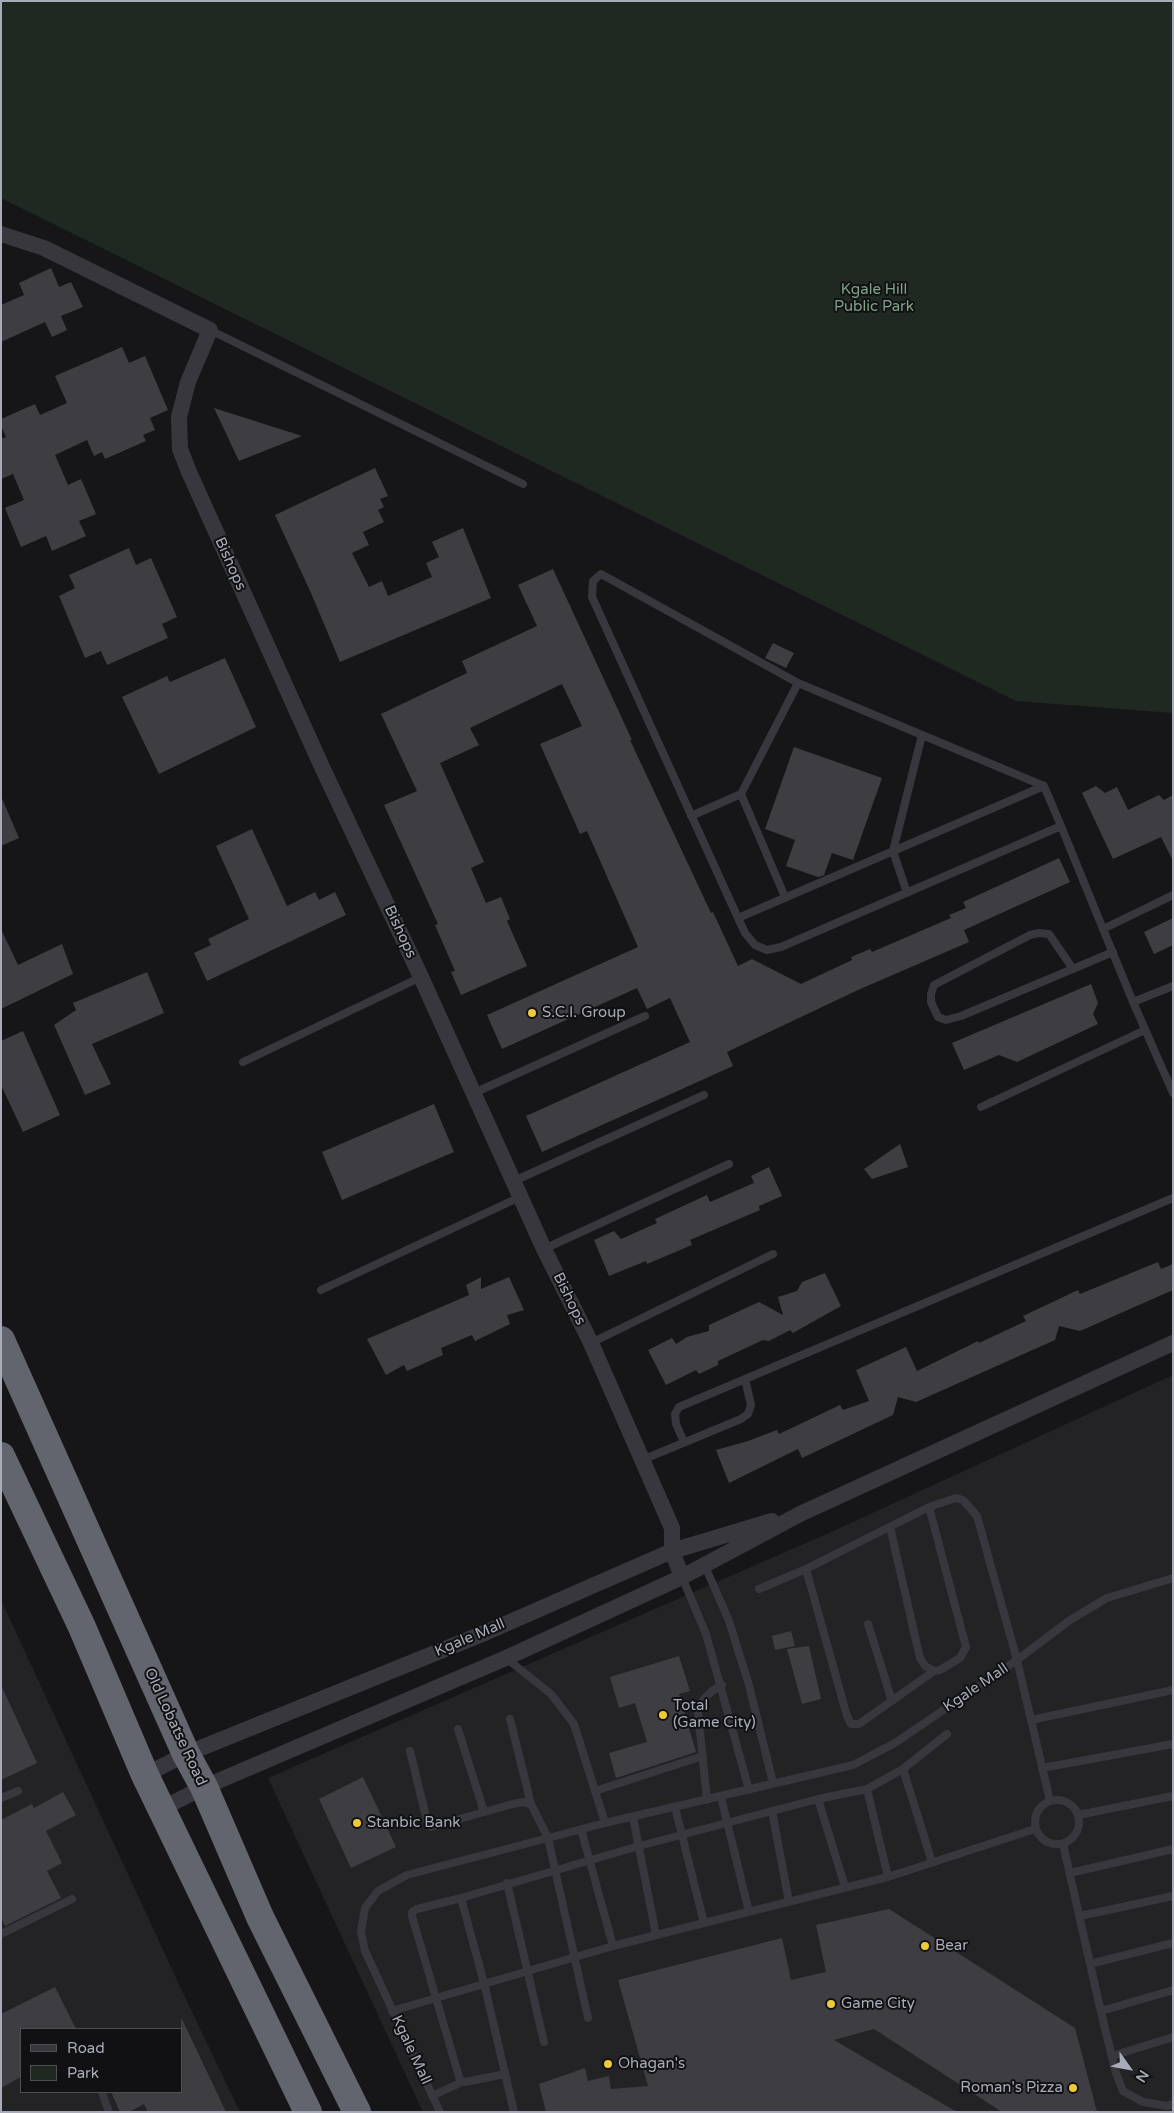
<!DOCTYPE html>
<html>
<head>
<meta charset="utf-8">
<style>
	body { margin:0 }
	#map { position:relative; width:1174px; height:2113px; overflow:hidden; background:#161618; font-family:"Varela Round",sans-serif }
	canvas { display:block }
	.frame { position:absolute; inset:0; border:2px solid #a8abb8; pointer-events:none }
	.legend { position:absolute; left:20px; top:2028px; width:162px; height:65px; box-sizing:border-box; background:#111113; border:1px solid #4d4f55; margin:0; padding:6px 9px; list-style:none; font-size:15px; color:#a8abb8 }
	.legend li { display:flex; align-items:center; gap:10px; height:25px }
	.legend b { width:25px; border:1px solid #4d4f55 }
	.north { position:absolute; left:1104px; top:2043px; width:50px; height:50px; -webkit-text-stroke:4px #111113; paint-order:stroke; rotate:122deg; font-size:14px; font-weight:700; line-height:20px; text-align:center; color:#a8abb8 }
	.north::after { content:''; display:block; margin:auto; width:18px; height:22px; background:#a8abb8; clip-path:polygon(50% 0,100% 100%,50% 72%,0 100%) }
</style>
</head>
<body>
<div id="map">
<canvas width="1174" height="2113"></canvas>
<div class="frame"></div>
<ul class="legend">
<li><b style="height:6px;background:#37373d"></b>Road</li>
<li><b style="height:14px;background:#202822"></b>Park</li>
</ul>
<div class="north">N</div>
</div>
<script>
const g = document.querySelector('canvas').getContext('2d');
g.lineJoin = 'round';
function paint(path, color) {
  g.fillStyle = color;
  g.fill(path, 'evenodd');
}
function toPath(rows) {
  const path = new Path2D();
  for (const r of rows) {
    if (r.length === 3) {
      path.moveTo(r[0] + r[2], r[1]);
      path.arc(r[0], r[1], r[2], 0, 2 * Math.PI);
      continue;
    }
    path.moveTo(r[0], r[1]);
    for (let i = 2; i < r.length; i += 2) path.lineTo(r[i], r[i + 1]);
  }
  return path;
}
function trace(path, color, width, dash) {
  g.strokeStyle = color;
  g.lineWidth = width;
  g.lineCap = dash ? 'butt' : 'round';
  g.setLineDash(dash || []);
  g.stroke(path);
}
function drawText(font, color, halo, rows, align = 'center') {
  g.font = font + ' "Varela Round",sans-serif';
  g.lineWidth = 4;
  g.setLineDash([]);
  g.textBaseline = 'middle';
  g.strokeStyle = halo;
  g.fillStyle = color;
  for (const [text, x, y, turn = 0] of rows) {
    g.save();
    g.translate(x, y);
    g.rotate((+turn || 0) * Math.PI / 180);
    g.textAlign = isNaN(turn) ? turn : align;
    if (halo) g.strokeText(text, 0, 0);
    g.fillText(text, 0, 0);
    g.restore();
  }
}
paint(toPath([
	[1173,1375,1173,2112,423,2112,268,1778,831,1532],
	[1,1600,183,1993,240,2112,1,2112],
	[21,2029,181,2029,181,2092,21,2092]
]), '#232225');
paint(toPath([
	[1,1,1173,1,1173,713,1016,701,1,198]
]), '#202822');
paint(toPath([
	[51,268,59,287,71,282,83,307,61,316,67,330,52,337,45,322,1,342,1,305,24,295,19,283],
	[122,347,129,363,145,356,168,410,150,418,155,430,143,435,146,441,105,459,102,452,94,456,87,440,55,455,68,485,81,479,96,514,79,521,86,536,52,551,46,536,21,547,5,508,24,500,13,474,1,479,1,439,6,437,1,426,1,419,35,404,40,415,67,403,55,376],
	[214,408,302,436,239,461],
	[375,468,388,496,380,499,384,507,378,510,384,522,363,532,369,545,352,553,369,587,382,581,388,596,432,577,426,563,439,557,432,542,463,528,491,598,340,662,311,593,275,515],
	[129,548,136,565,151,558,177,617,162,624,168,638,107,665,101,651,85,658,59,596,75,588,69,575],
	[553,569,632,740,630,740,711,913,713,912,738,966,752,959,801,984,852,960,851,957,870,949,872,952,951,918,949,915,966,908,963,902,1059,858,1070,882,964,930,969,942,858,990,727,1052,733,1066,542,1152,526,1116,690,1042,670,998,647,1009,637,988,502,1049,487,1015,638,947,587,831,580,834,540,744,582,726,562,684,470,728,479,745,440,763,484,862,471,868,486,903,501,897,510,919,507,921,527,966,461,995,451,972,455,971,435,925,438,924,384,805,417,791,381,714,467,673,462,661,537,626,518,585],
	[773,643,794,653,786,668,765,658],
	[225,658,256,727,159,774,122,697,167,676,170,682],
	[794,747,882,778,853,860,832,853,824,875,818,877,786,866,795,840,765,829],
	[1096,786,1105,793,1117,787,1128,810,1159,795,1164,800,1173,795,1173,861,1161,837,1113,859,1082,793],
	[1,796,19,838,1,846],
	[252,829,287,906,315,892,319,900,335,892,346,915,207,981,194,953,211,945,208,939,249,919,216,846],
	[1173,918,1173,945,1154,954,1144,932],
	[1,929,18,965,62,944,73,974,1,1009],
	[147,972,164,1013,92,1044,111,1084,85,1095,54,1025,76,1010,73,1003],
	[1091,984,1098,1003,1093,1014,1098,1024,1017,1062,999,1055,964,1070,952,1043],
	[23,1031,60,1115,23,1132,1,1085,1,1041],
	[434,1104,454,1152,342,1200,322,1152],
	[900,1144,908,1167,872,1179,864,1169],
	[769,1167,782,1196,759,1206,760,1210,690,1240,692,1245,647,1264,646,1261,609,1276,594,1240,614,1231,621,1239,657,1223,655,1219,707,1195,710,1202,754,1183,751,1176],
	[1158,1262,1161,1269,1173,1264,1173,1290,1080,1331,1059,1326,1055,1340,916,1402,898,1397,893,1415,802,1458,798,1449,729,1483,716,1450,748,1441,777,1430,779,1434,840,1405,843,1410,869,1401,856,1370,906,1347,917,1371,978,1341,979,1343,1026,1321,1023,1316,1078,1290,1080,1294],
	[825,1273,841,1306,793,1333,790,1330,769,1341,763,1340,718,1361,718,1365,699,1374,696,1370,666,1385,648,1350,672,1338,676,1344,687,1337,709,1331,709,1325,759,1302,783,1315,778,1297,797,1291,802,1282],
	[481,1277,481,1289,509,1277,524,1310,507,1315,510,1324,475,1341,472,1335,441,1348,443,1355,407,1371,404,1365,386,1375,367,1339,469,1295,466,1285],
	[791,1631,795,1646,775,1650,772,1636],
	[809,1646,821,1699,802,1704,787,1649],
	[679,1656,690,1691,679,1694,696,1752,616,1778,609,1753,647,1742,635,1703,619,1708,610,1677],
	[1,1685,37,1763,1,1780],
	[363,1777,396,1847,351,1868,319,1799],
	[63,1792,76,1815,46,1831,62,1863,47,1871,61,1898,5,1926,1,1918,1,1820,32,1804,34,1808],
	[889,1909,1075,2028,1097,2112,1002,2112,874,2029,834,2040,957,2112,546,2112,539,2084,585,2068,588,2081,609,2076,611,2089,648,2086,618,1980,782,1938,791,1980,826,1972,816,1925],
	[55,1987,76,2029,21,2029,21,2077,1,2088,1,2014],
	[181,2017,226,2112,148,2112,144,2104,129,2112,120,2112,111,2092,181,2092]
]), '#3e3e42');
trace(toPath([
	[210,330,523,484],
	[691,816,741,794],
	[1061,826,781,947,767,950,755,945,745,933,738,918,592,597,593,581,601,574,798,683,1044,786,1061,826,1103,929,1133,1002,1173,1093],
	[907,893,893,851,922,735],
	[785,897,741,794,798,683],
	[738,918,1044,786],
	[1103,929,1173,895],
	[1073,969,1049,934,1039,933,1030,935,934,985,931,994,931,1002,938,1017,946,1020,961,1016,1113,952],
	[1133,1002,1173,986],
	[243,1062,421,977],
	[474,1093,645,1016],
	[981,1107,1145,1030],
	[514,1181,704,1095],
	[544,1249,729,1164],
	[321,1290,520,1197],
	[591,1343,773,1254],
	[684,1442,676,1424,675,1414,679,1407,1173,1198],
	[642,1460,741,1419,748,1414,751,1405,745,1379],
	[890,1527,920,1658,925,1666,934,1671,940,1670,960,1658,966,1647,929,1507],
	[705,1566,729,1621,749,1685,773,1783],
	[806,1569,847,1716,851,1724,859,1724,934,1671],
	[682,1577,706,1634,749,1790],
	[759,1589,806,1569,929,1507,956,1498,963,1500,977,1516,1017,1660,1050,1801],
	[868,1624,892,1701],
	[506,1658,551,1694,574,1724,605,1823],
	[510,1719,531,1804],
	[1031,1720,1173,1690],
	[458,1729,484,1812],
	[410,1751,427,1821,431,1827,509,1805,523,1802,531,1804,548,1838,588,2018],
	[1042,1768,1173,1744],
	[903,1769,932,1862],
	[867,1789,888,1877],
	[595,1791,703,1756],
	[721,1797,749,1912],
	[1,1798,18,1791],
	[818,1799,845,1887],
	[1057,1822,22],
	[707,1800,698,1712,703,1700,712,1691,722,1685],
	[675,1807,704,1923,888,1877,1035,1829],
	[772,1811,789,1902],
	[1078,1815,1173,1796],
	[633,1817,656,1935],
	[581,1829,613,1946],
	[1063,1844,1100,2008,1116,2073,1123,2091,1143,2102,1167,2106,1173,2104],
	[1070,1873,1173,1849],
	[507,1883,544,2042],
	[461,1898,484,1983,514,2112],
	[1080,1916,1173,1896],
	[1,1934,72,1899],
	[1090,1964,1173,1943],
	[392,2011,613,1946,704,1923],
	[1101,2011,1173,1990],
	[1112,2056,1173,2037],
	[505,2074,465,2082,460,2080,412,1916,412,1912,417,1909,461,1898,639,1846,818,1799,867,1789,903,1769,947,1734],
	[102,2092,109,2112],
	[432,2096,462,2082],
	[440,2112,365,1951,361,1932,365,1908,378,1891,407,1875,605,1823,853,1765,895,1743,1017,1660,1070,1620,1107,1598,1173,1578]
]), '#37373d', 8);
trace(toPath([
	[1,234,44,248,210,330,188,382,179,417,180,449,189,472,322,767,421,977,544,1249,591,1343,672,1528,672,1551,682,1577],
	[145,1775,186,1754,487,1632,672,1551,772,1521],
	[161,1809,204,1787,506,1658,682,1577,800,1514,1173,1343]
]), '#37373d', 16);
trace(toPath([
	[1,1340,186,1754,204,1787,260,1917,357,2112],
	[1,1456,82,1627,145,1775,308,2112]
]), '#63656e', 28);
for (const [x, y, r, color] of [
	[532,1013,5,"#eeca38"],
	[663,1715,5,"#eeca38"],
	[357,1823,5,"#eeca38"],
	[925,1946,5,"#eeca38"],
	[831,2004,5,"#eeca38"],
	[608,2064,5,"#eeca38"],
	[1073,2088,5,"#eeca38"]
]) {
  const dot = new Path2D();
  dot.arc(x, y, r, 0, 2 * Math.PI);
  g.fillStyle = color;
  g.fill(dot);
  trace(dot, '#111113', 2);
}
drawText('15px', '#80a287', '#111113', [
	["Kgale Hill",874,290],
	["Public Park",874,307]
]);
drawText('15px', '#a8abb8', '#111113', [
	["Bishops",230,564,66],
	["Bishops",400,932,65],
	["Bishops",569,1299,64],
	["Kgale Mall",470,1638,-23],
	["Kgale Mall",976,1688,-34],
	["Old Lobatse Road",175,1727,65],
	["Kgale Mall",411,2050,65]
]);
drawText('15px', '#a8abb8', '#111113', [
	["S.C.I. Group",542,1013],
	["Total",673,1706],
	["(Game City)",673,1723],
	["Stanbic Bank",367,1823],
	["Bear",935,1946],
	["Game City",841,2004],
	["Ohagan's",618,2064],
	["Roman's Pizza",1063,2088,"right"]
], 'left');
</script>
</body>
</html>
